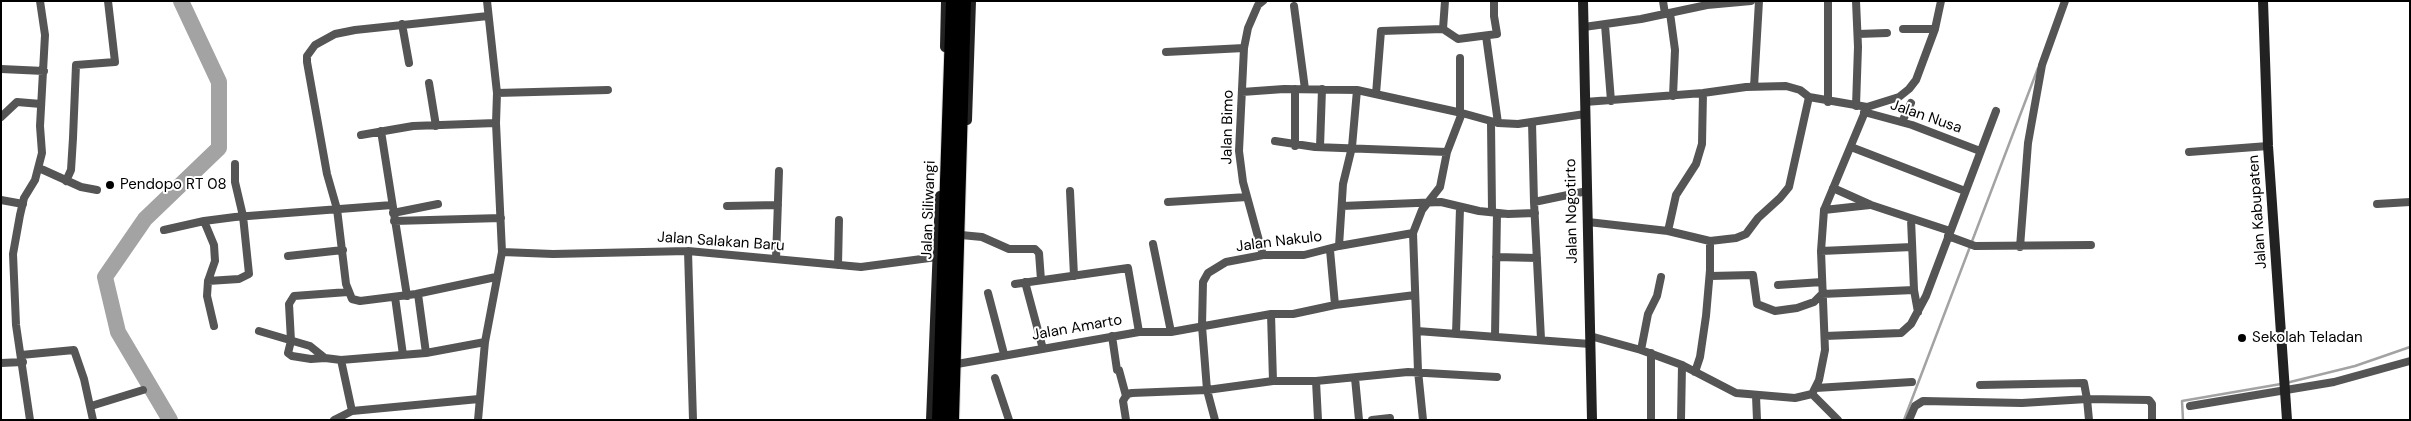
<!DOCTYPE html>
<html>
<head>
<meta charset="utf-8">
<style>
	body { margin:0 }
	#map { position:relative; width:2411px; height:421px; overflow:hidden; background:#fff; font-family:"DM Sans",sans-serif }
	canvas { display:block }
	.frame { position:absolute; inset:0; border:2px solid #000; pointer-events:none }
</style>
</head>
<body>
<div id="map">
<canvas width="2411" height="421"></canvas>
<div class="frame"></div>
</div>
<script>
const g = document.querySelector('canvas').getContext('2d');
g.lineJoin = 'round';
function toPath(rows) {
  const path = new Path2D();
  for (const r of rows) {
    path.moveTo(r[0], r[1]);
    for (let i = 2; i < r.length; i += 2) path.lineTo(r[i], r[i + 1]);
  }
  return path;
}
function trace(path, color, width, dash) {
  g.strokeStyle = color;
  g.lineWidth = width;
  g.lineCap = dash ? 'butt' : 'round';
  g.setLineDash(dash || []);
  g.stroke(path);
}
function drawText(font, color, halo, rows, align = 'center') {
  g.font = font + ' "DM Sans",sans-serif';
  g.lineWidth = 4;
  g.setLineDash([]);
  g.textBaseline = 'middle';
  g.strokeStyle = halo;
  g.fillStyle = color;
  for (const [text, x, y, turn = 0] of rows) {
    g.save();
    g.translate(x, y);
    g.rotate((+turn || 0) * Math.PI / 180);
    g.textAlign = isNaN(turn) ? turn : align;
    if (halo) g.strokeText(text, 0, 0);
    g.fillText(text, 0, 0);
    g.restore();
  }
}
trace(toPath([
	[2286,383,2355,366,2410,347],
	[1904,420,2038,68],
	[2183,420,2182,401,2281,384]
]), '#a3a3a3', 2.5);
trace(toPath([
	[170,420,118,332,105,277,145,219,219,148,219,82,181,1]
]), '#a3a3a3', 16);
const highway = toPath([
	[939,420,953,1],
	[952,420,964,1]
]);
trace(highway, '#dbdbdb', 16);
trace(toPath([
	[1263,1,1258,5,1248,28,1244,48,1239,151,1243,182,1263,255],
	[1663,1,1665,14],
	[1828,1,1828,102],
	[1294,6,1305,89],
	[1670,13,1675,50,1673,96],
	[488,16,355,30,335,34,315,45,307,56,307,62,327,174,337,209,346,284,352,299,360,301,416,294,496,277],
	[402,24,409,63],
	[1605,25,1611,101],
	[1584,27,1641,19,1707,5,1751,1],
	[1443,29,1458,39,1497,34,1494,16,1494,1],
	[1443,29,1445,1],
	[1903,29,1935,29],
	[1858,34,1887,33],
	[1486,36,1498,123],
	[1166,52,1244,48],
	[1460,58,1460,113],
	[1,69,44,71],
	[429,83,436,126],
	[1754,87,1759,1],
	[1295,89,1295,146],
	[1242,92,1284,89,1357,90,1462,113,1498,123,1518,124,1585,114],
	[497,93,608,90],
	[1376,94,1381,31,1443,29],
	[1585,102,1703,93,1746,87,1786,86,1800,90,1809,97],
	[1856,106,1858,47,1856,1],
	[1864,112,1912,125,1980,151],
	[1,117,17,102,41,104],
	[1532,122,1534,202,1541,339],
	[1902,122,1911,103],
	[1491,123,1492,211],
	[381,131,407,296],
	[361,135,413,126,496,123],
	[1275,141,1315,147,1447,152],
	[1320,147,1322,89],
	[1851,147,1965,191],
	[2189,152,2268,146],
	[39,168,81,187,97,190],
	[66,181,71,170,73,138,76,65,115,62,108,1],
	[1833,188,1871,205,1950,231],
	[1070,191,1074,276],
	[1,200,23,204],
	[1168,202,1247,197],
	[1534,202,1587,191],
	[2377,204,2410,202],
	[727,206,778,205],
	[1342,206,1441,202,1479,211,1508,214,1535,213],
	[1824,210,1870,205],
	[393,213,438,204],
	[1911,219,1914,290,1918,312],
	[394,221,501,218],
	[1588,222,1668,231,1710,241],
	[164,230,204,221],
	[1668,231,1676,195,1696,164,1702,144,1703,93],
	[961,235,982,237,1009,249,1035,249,1039,253,1041,280],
	[1948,236,1975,246,2091,245],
	[1153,244,1171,332],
	[1339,246,1343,184,1352,147,1357,90],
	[2020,247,2028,143,2042,65,2065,1],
	[1330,250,1335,305],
	[688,251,693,420],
	[1821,251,1912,247],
	[502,252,553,254,688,251,861,267,937,257],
	[288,256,343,250],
	[1496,257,1537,258],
	[776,259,779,171],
	[838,265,839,220],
	[1710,276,1753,275,1757,304,1775,311,1797,308,1814,302,1822,294,1914,290],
	[208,281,239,279,249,274,243,216,235,182,235,164],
	[1025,282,1043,349],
	[1015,284,1128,268,1139,332],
	[1778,285,1822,282],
	[988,293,1004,354],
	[418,294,426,353],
	[395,297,403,355],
	[1271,314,1273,381],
	[214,326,207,296,208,281,215,261,214,245,204,221,235,217,392,205],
	[259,331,310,346,325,358,341,360,426,353,485,342],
	[1417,331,1590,344],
	[1456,334,1460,208],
	[1112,336,1117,370,1119,370,1126,396],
	[1495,336,1497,213],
	[1590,336,1641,350,1682,365,1736,393,1795,398,1812,394,1819,380,1825,350,1821,251,1824,210,1867,107,1899,97,1909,89,1916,80,1935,29,1941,1],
	[1825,336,1901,333,1911,324,1926,296,1996,111],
	[1641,350,1648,314,1657,296,1661,277],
	[1651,353,1651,420],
	[21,355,74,350,84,379,93,420],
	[325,358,311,359,292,356,288,353,291,341,289,304,294,296,348,292],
	[341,360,352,411,479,399],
	[1,363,23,362],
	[957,364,1139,332,1171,332,1271,314,1293,314,1335,305,1415,295],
	[1695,372,1700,357,1706,316,1710,270,1710,241,1736,238,1746,234,1758,218,1780,198,1789,187,1809,97,1867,107],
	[995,378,1009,420],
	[1355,378,1359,420],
	[1316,381,1318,420],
	[1980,385,2084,383,2087,399,2149,400,2152,404,2152,420],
	[1816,388,1912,382],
	[1812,394,1838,420],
	[1756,396,1757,420],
	[91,406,143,390],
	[2190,406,2334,382,2410,361],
	[30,420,16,325,13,254,20,215,24,198,35,180,42,153,40,126,45,35,40,1],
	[334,420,352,411],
	[478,420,485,342,502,252,496,123,497,93,487,1],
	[1126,420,1123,401,1127,394,1132,393,1207,390,1273,381,1316,381,1408,372,1497,377],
	[1215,420,1207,390,1202,326,1203,282,1208,273,1226,262,1263,255,1304,255,1339,246,1413,233],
	[1372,420,1390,418],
	[1423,420,1418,371,1413,233,1422,210,1440,187,1447,152,1462,113],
	[1681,420,1682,365],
	[1909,420,1915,406,1923,401,2022,403,2087,399,2089,420]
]), '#555', 8);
trace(toPath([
	[1583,1,1592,420],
	[2263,1,2268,146,2287,420],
	[945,47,946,1],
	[967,120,971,1],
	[931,420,940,196]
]), '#222', 10);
trace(highway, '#000', 14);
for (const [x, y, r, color] of [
	[110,185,5,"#000"],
	[2242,338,5,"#000"]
]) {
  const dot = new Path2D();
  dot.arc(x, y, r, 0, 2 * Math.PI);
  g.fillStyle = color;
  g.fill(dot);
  trace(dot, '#fff', 2);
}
drawText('15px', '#000', '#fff', [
	["Jalan Nusa",1926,117,19],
	["Jalan Bimo",1228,127,-89],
	["Jalan Siliwangi",929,210,-88],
	["Jalan Nogotirto",1572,211,-91],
	["Jalan Kabupaten",2258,212,-94],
	["Jalan Salakan Baru",721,242,4],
	["Jalan Nakulo",1279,242,-7],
	["Jalan Amarto",1077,328,-10]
]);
drawText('15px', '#000', '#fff', [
	["Pendopo RT 08",120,185],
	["Sekolah Teladan",2252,338]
], 'left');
</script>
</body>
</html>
